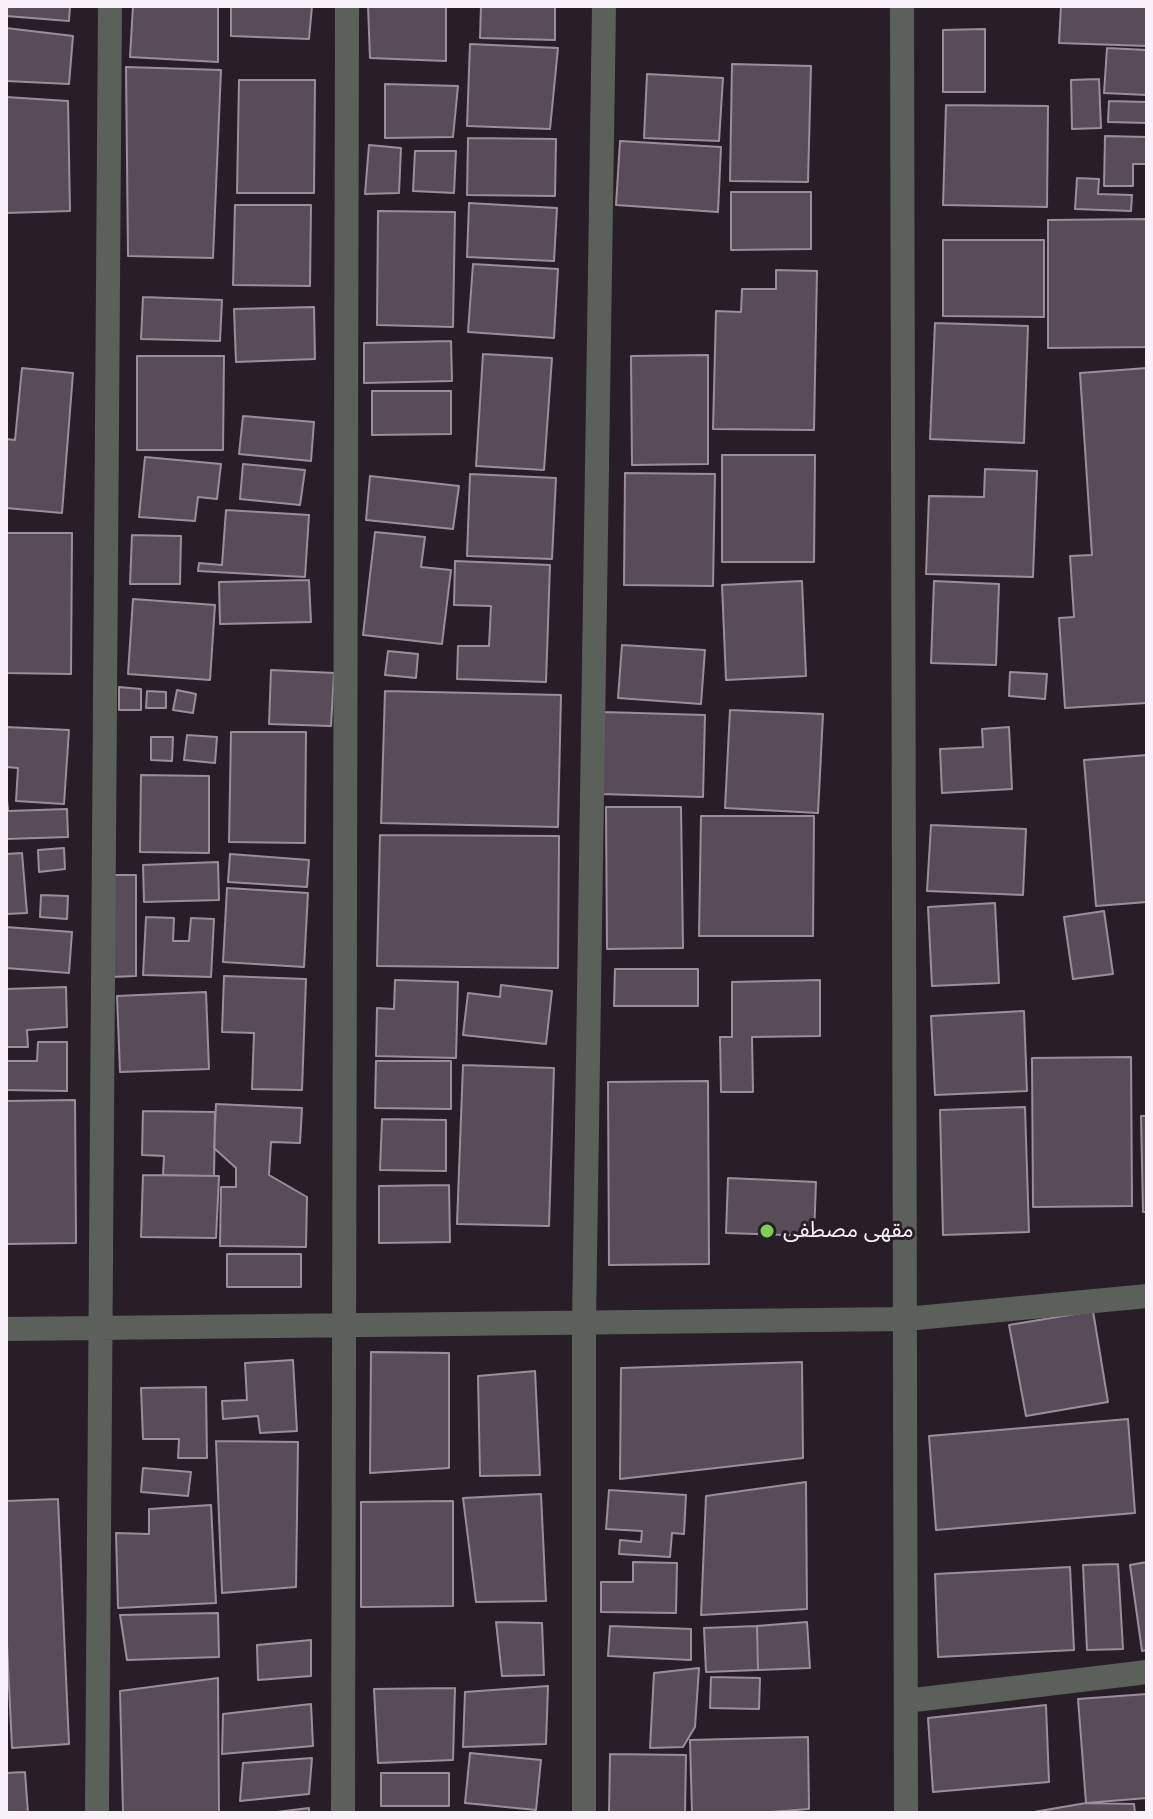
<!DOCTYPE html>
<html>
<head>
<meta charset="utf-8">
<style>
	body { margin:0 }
	#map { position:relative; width:1153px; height:1819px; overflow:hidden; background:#281e28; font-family:"Space Grotesk",sans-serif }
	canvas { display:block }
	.frame { position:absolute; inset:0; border:8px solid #f9f1f9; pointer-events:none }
</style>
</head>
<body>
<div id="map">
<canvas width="1153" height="1819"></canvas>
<div class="frame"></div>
</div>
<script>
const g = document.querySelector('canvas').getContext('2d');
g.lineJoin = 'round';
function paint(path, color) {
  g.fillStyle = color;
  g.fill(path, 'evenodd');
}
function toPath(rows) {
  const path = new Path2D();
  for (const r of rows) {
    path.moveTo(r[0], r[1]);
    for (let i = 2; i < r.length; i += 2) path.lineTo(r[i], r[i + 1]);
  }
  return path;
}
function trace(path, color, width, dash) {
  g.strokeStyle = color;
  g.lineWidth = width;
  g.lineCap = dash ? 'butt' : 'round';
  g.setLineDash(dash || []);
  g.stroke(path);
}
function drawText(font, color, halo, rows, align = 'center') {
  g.font = font + ' "Space Grotesk","Noto Sans Arabic",sans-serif';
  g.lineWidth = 6;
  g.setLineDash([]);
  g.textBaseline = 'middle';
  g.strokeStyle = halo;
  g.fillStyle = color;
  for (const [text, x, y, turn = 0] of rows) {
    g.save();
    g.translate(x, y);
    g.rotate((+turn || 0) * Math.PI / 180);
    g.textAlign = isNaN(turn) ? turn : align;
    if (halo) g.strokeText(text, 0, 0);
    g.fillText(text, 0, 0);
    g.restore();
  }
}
const building = toPath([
	[6,6,70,6,69,21,6,16,6,6],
	[133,6,218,6,218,62,130,57,133,6],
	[231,6,312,6,309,39,231,36,231,6],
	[368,6,446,6,446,61,370,58,368,6],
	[481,6,555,6,555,40,480,38,481,6],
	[1061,6,1147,7,1147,46,1059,43,1061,6],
	[6,28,73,36,69,84,6,81,6,28],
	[985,29,985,92,943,92,943,30,985,29],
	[470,44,558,48,550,129,467,126,470,44],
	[1107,48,1147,50,1147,95,1104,93,1107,48],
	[732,64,811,66,808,182,730,181,732,64],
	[126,67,221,70,213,258,128,256,126,67],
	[647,74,723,78,719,141,644,138,647,74],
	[1099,79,1101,128,1072,129,1071,80,1099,79],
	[239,80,315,80,314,193,237,193,239,80],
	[385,84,458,86,453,137,385,138,385,84],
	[6,97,68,101,70,211,6,213,6,97],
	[1109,101,1147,102,1147,123,1108,122,1109,101],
	[946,105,1048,106,1047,207,943,205,946,105],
	[1105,136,1147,137,1147,164,1133,164,1133,186,1104,186,1105,136],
	[468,138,556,139,555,196,467,195,468,138],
	[620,141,721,147,718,212,616,205,620,141],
	[369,145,401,148,399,193,365,194,369,145],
	[415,151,456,151,454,193,413,191,415,151],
	[1077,178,1099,179,1098,194,1132,195,1131,211,1075,209,1077,178],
	[731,192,811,192,811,249,731,250,731,192],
	[469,203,557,208,554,261,467,257,469,203],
	[235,205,311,205,310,286,233,285,235,205],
	[378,211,455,212,453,327,377,325,378,211],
	[1147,219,1147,347,1048,348,1048,220,1147,219],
	[943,240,1044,240,1044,317,943,316,943,240],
	[473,264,558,269,554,338,468,332,473,264],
	[776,270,817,271,814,430,713,429,716,311,741,312,742,289,776,289,776,270],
	[143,297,222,300,220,341,141,339,143,297],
	[314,307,315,359,236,362,234,309,314,307],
	[935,323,1028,326,1024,443,930,439,935,323],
	[451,341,452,381,364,383,364,343,451,341],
	[483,354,552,358,544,470,476,466,483,354],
	[708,355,708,464,632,465,631,356,708,355],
	[137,356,224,356,223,450,137,450,137,356],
	[22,368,73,373,62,513,6,508,6,439,15,440,22,368],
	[1147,368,1147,703,1065,708,1059,618,1074,617,1070,556,1092,555,1080,373,1147,368],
	[372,391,451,391,451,434,372,435,372,391],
	[243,416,314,422,311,461,239,454,243,416],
	[722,455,815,455,814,562,722,562,722,455],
	[145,457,221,464,217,499,198,497,195,521,139,517,145,457],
	[243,464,305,470,300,505,240,499,243,464],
	[985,469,1037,471,1033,577,926,574,929,496,984,497,985,469],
	[625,473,715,474,713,586,624,585,625,473],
	[470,474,556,478,552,559,467,556,470,474],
	[370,476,459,486,453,529,366,520,370,476],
	[226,510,309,515,305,577,198,571,199,563,222,565,226,510],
	[375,532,425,537,421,567,451,570,442,644,363,635,375,532],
	[6,533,72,533,71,674,6,673,6,533],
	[132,535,181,536,180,584,130,584,132,535],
	[455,561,550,565,546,682,457,679,458,646,489,646,491,606,454,605,455,561],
	[309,580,311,622,220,624,219,582,309,580],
	[802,581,806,676,726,680,722,585,802,581],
	[934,581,999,584,996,665,931,663,934,581],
	[133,599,215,605,210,680,128,674,133,599],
	[622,645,705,650,701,704,618,698,622,645],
	[388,651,418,654,416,678,385,675,388,651],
	[271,670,334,673,331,726,269,724,271,670],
	[1010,672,1047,674,1045,699,1009,696,1010,672],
	[119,687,141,689,141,710,119,710,119,687],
	[177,690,196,694,193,713,173,710,177,690],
	[147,691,166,692,166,708,146,708,147,691],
	[385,691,561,695,558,827,381,823,385,691],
	[730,710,823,714,818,813,725,808,730,710],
	[603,712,705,715,703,797,600,794,603,712],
	[6,727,69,730,64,804,16,801,18,768,6,767,6,727],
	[1009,727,1012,789,942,793,940,749,983,747,982,729,1009,727],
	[231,732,306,732,305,843,229,842,231,732],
	[187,735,217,737,215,763,184,760,187,735],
	[151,737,173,737,172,761,151,760,151,737],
	[1147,755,1147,902,1096,906,1084,760,1147,755],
	[141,775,209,776,209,853,140,852,141,775],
	[6,789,8,811,67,809,68,837,6,839,6,789],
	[606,807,681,807,683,948,607,949,606,807],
	[701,816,814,816,813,936,699,936,701,816],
	[931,825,1026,829,1023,895,927,891,931,825],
	[380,835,559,836,558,968,377,966,380,835],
	[64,848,65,869,39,872,38,850,64,848],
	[22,853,27,913,6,914,6,854,22,853],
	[230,854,309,860,307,887,228,882,230,854],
	[218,862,219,900,144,902,143,865,218,862],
	[111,875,136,875,136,976,111,977,111,875],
	[227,888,308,893,304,967,223,962,227,888],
	[41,895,68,896,67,919,40,917,41,895],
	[995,903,999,983,932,986,928,907,995,903],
	[1104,911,1113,974,1073,979,1064,917,1104,911],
	[146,917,174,918,173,941,189,941,191,918,214,919,211,977,143,975,146,917],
	[6,927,72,932,69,973,6,968,6,927],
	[615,969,698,969,698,1006,614,1006,615,969],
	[224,976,306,979,302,1090,252,1089,254,1033,222,1032,224,976],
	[395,980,458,982,456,1058,376,1056,377,1008,394,1009,395,980],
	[820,980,820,1036,752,1037,753,1092,721,1092,720,1037,732,1037,732,982,820,980],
	[501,985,552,991,546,1044,463,1035,468,993,500,997,501,985],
	[66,987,67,1027,27,1030,28,1047,7,1047,6,989,66,987],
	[206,992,209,1069,120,1072,117,996,206,992],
	[1024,1011,1027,1091,935,1095,931,1016,1024,1011],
	[38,1042,67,1042,67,1091,6,1090,6,1061,37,1061,38,1042],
	[1131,1057,1132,1206,1033,1207,1032,1058,1131,1057],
	[376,1061,451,1061,451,1109,375,1108,376,1061],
	[463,1065,554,1068,549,1226,457,1224,463,1065],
	[708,1081,709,1264,609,1265,608,1082,708,1081],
	[75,1100,76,1243,6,1244,6,1101,75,1100],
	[216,1104,302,1108,300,1143,271,1142,269,1175,307,1197,306,1247,220,1246,221,1187,236,1187,236,1168,214,1148,216,1104],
	[1025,1107,1029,1232,943,1235,940,1110,1025,1107],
	[143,1111,215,1112,214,1176,163,1175,164,1156,142,1155,143,1111],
	[1141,1116,1147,1116,1147,1212,1143,1212,1141,1116],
	[382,1119,446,1120,446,1171,380,1170,382,1119],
	[143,1175,219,1176,216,1238,141,1237,143,1175],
	[728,1178,816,1182,814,1236,726,1233,728,1178],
	[449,1185,450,1242,379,1243,379,1186,449,1185],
	[227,1254,301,1254,301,1287,227,1287,227,1254],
	[1093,1311,1108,1402,1026,1416,1009,1325,1093,1311],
	[371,1352,449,1353,449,1468,370,1473,371,1352],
	[293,1360,297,1431,260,1433,258,1416,223,1419,222,1401,247,1400,245,1363,293,1360],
	[802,1362,803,1458,620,1479,621,1368,802,1362],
	[535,1371,540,1475,480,1476,478,1376,535,1371],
	[206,1387,207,1458,178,1458,179,1439,143,1439,141,1388,206,1387],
	[1128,1419,1135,1513,936,1530,929,1436,1128,1419],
	[216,1441,298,1442,296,1587,222,1593,216,1441],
	[143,1468,191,1472,188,1496,141,1492,143,1468],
	[806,1482,807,1609,701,1615,706,1496,806,1482],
	[609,1490,686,1495,684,1534,672,1533,670,1557,619,1554,620,1540,641,1542,642,1531,606,1529,609,1490],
	[541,1494,546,1601,476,1602,463,1498,541,1494],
	[58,1499,69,1744,12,1748,6,1623,6,1501,58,1499],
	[453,1501,453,1606,361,1607,361,1502,453,1501],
	[211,1505,216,1603,118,1608,116,1533,149,1534,149,1509,211,1505],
	[633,1562,677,1563,676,1613,601,1612,601,1582,633,1582,633,1562],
	[1147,1562,1147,1650,1142,1651,1130,1565,1147,1562],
	[1118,1564,1123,1649,1087,1650,1083,1565,1118,1564],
	[1070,1567,1074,1650,938,1657,935,1574,1070,1567],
	[218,1613,219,1657,127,1660,120,1615,218,1613],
	[496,1622,542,1623,544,1675,502,1676,496,1622],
	[807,1622,810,1668,758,1670,757,1626,807,1622],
	[610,1626,691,1629,691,1660,608,1656,610,1626],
	[757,1626,758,1670,706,1672,704,1628,757,1626],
	[311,1640,311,1676,258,1680,257,1645,311,1640],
	[699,1668,695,1727,683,1747,650,1748,654,1673,699,1668],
	[711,1677,760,1678,759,1709,710,1708,711,1677],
	[218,1678,219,1813,123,1813,120,1691,218,1678],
	[548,1686,546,1744,463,1747,465,1692,548,1686],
	[455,1688,453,1760,378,1763,374,1689,455,1688],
	[1147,1694,1147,1798,1086,1803,1078,1699,1147,1694],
	[311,1704,313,1746,222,1754,223,1714,311,1704],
	[1046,1705,1049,1782,933,1792,928,1718,1046,1705],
	[808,1737,809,1809,758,1813,692,1813,690,1740,808,1737],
	[470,1753,541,1760,536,1810,465,1803,470,1753],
	[610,1754,686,1755,685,1813,609,1813,610,1754],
	[312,1758,309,1794,240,1801,243,1763,312,1758],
	[25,1772,28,1813,6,1813,6,1773,25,1772],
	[381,1773,449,1773,449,1806,381,1806,381,1773],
	[1086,1803,1134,1804,1135,1813,1028,1813,1086,1803],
	[309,1808,309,1813,269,1813,309,1808]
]);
paint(building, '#584c58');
trace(building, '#9b8e9c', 2);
trace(toPath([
	[902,6,906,1813],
	[6,1329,906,1319,1147,1296],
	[906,1701,1147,1672],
	[97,1813,110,6],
	[343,1813,347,6],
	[584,1813,584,1323,604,6]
]), '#5b605a', 24);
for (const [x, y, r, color] of [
	[767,1231,8,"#7cd155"]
]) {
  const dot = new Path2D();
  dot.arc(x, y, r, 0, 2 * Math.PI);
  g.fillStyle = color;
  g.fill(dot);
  trace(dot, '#281e28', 3);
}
drawText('22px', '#f9f1f9', '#281e28', [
	["مقهى مصطفى",783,1231]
], 'left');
</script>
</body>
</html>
